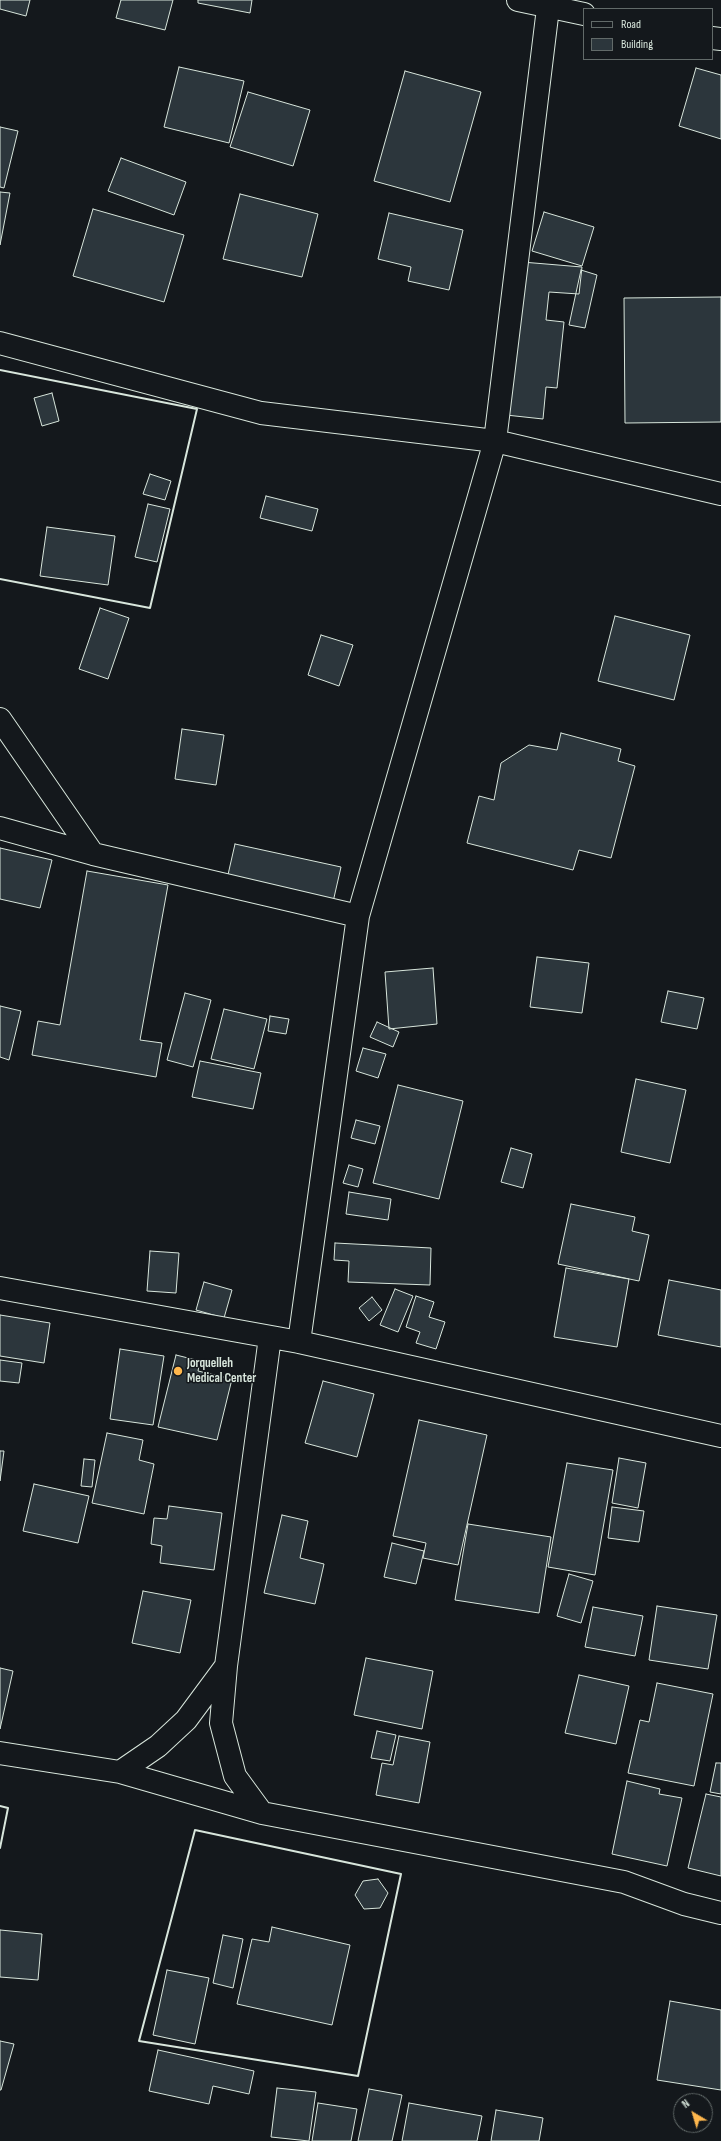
<!DOCTYPE html>
<html>
<head>
<meta charset="utf-8">
<style>
	body { margin:0 }
	#map { position:relative; width:721px; height:2141px; overflow:hidden; background:#14181c; font-family:"Sofia Sans Condensed",sans-serif }
	canvas { display:block }
	.legend { position:absolute; left:583px; top:8px; width:130px; height:52px; box-sizing:border-box; background:#14181c; border:1px solid #626a69; margin:0; padding:5px 7px; list-style:none; font-size:12px; color:#d8e6dc }
	.legend li { display:flex; align-items:center; gap:8px; height:20px }
	.legend b { width:20px; border:1px solid #626a69 }
	.north { position:absolute; left:673px; top:2093px; width:40px; height:40px; box-sizing:border-box; background:#14181c; border:1px solid #626a69; border-radius:50%; rotate:322deg; font-size:11px; font-weight:700; line-height:16px; text-align:center; color:#d8e6dc }
	.north::after { content:''; display:block; margin:auto; width:14px; height:18px; background:#ffb74d; clip-path:polygon(50% 0,100% 100%,50% 72%,0 100%) }
</style>
</head>
<body>
<div id="map">
<canvas width="721" height="2141"></canvas>
<ul class="legend">
<li><b style="height:5px;background:#14181c"></b>Road</li>
<li><b style="height:11px;background:#2c363c"></b>Building</li>
</ul>
<div class="north">N</div>
</div>
<script>
const g = document.querySelector('canvas').getContext('2d');
g.lineJoin = 'round';
function paint(path, color) {
  g.fillStyle = color;
  g.fill(path, 'evenodd');
}
function toPath(rows) {
  const path = new Path2D();
  for (const r of rows) {
    path.moveTo(r[0], r[1]);
    for (let i = 2; i < r.length; i += 2) path.lineTo(r[i], r[i + 1]);
  }
  return path;
}
function trace(path, color, width, dash) {
  g.strokeStyle = color;
  g.lineWidth = width;
  g.lineCap = dash ? 'butt' : 'round';
  g.setLineDash(dash || []);
  g.stroke(path);
}
function drawText(font, color, halo, rows, align = 'center') {
  g.font = font + ' "Sofia Sans Condensed",sans-serif';
  g.lineWidth = 3;
  g.setLineDash([]);
  g.textBaseline = 'middle';
  g.strokeStyle = halo;
  g.fillStyle = color;
  for (const [text, x, y, turn = 0] of rows) {
    g.save();
    g.translate(x, y);
    g.rotate((+turn || 0) * Math.PI / 180);
    g.textAlign = isNaN(turn) ? turn : align;
    if (halo) g.strokeText(text, 0, 0);
    g.fillText(text, 0, 0);
    g.restore();
  }
}
const building = toPath([
	[0,0,30,0,26,16,0,9,0,0],
	[121,0,173,0,165,30,116,18,121,0],
	[198,0,252,0,250,13,198,3,198,0],
	[179,67,244,81,229,143,164,127,179,67],
	[696,68,721,75,721,139,679,126,696,68],
	[405,71,481,92,450,202,374,181,405,71],
	[248,92,310,110,293,166,230,147,248,92],
	[0,127,18,131,4,188,0,187,0,127],
	[121,158,186,182,174,215,108,191,121,158],
	[0,192,10,193,0,245,0,192],
	[240,194,318,214,302,277,223,259,240,194],
	[93,209,184,235,164,302,73,276,93,209],
	[544,212,594,227,582,266,532,251,544,212],
	[389,213,463,230,449,290,408,281,411,267,378,259,389,213],
	[522,262,582,267,579,294,549,292,546,320,564,322,557,388,546,387,543,419,506,415,522,262],
	[581,270,597,275,585,328,569,325,581,270],
	[721,297,721,422,625,423,624,298,721,297],
	[52,393,59,421,42,426,34,398,52,393],
	[150,474,171,481,165,500,143,494,150,474],
	[266,496,318,509,312,531,260,518,266,496],
	[148,504,170,509,157,562,135,557,148,504],
	[47,527,115,536,108,585,40,576,47,527],
	[100,608,129,618,108,679,79,669,100,608],
	[615,616,690,635,674,700,598,681,615,616],
	[321,635,353,645,339,686,308,675,321,635],
	[182,729,224,735,216,785,175,779,182,729],
	[561,733,621,749,618,761,635,766,611,858,579,850,573,870,467,843,479,796,494,800,501,763,529,745,557,750,561,733],
	[235,844,341,867,333,902,227,879,235,844],
	[0,848,52,860,40,908,0,899,0,848],
	[87,871,168,885,140,1040,162,1043,156,1077,32,1055,38,1021,60,1025,87,871],
	[537,957,589,963,582,1013,530,1007,537,957],
	[433,968,437,1024,389,1029,385,972,433,968],
	[668,991,704,998,697,1029,661,1022,668,991],
	[185,993,211,1000,193,1067,167,1060,185,993],
	[0,1006,21,1011,9,1060,0,1057,0,1006],
	[224,1009,267,1019,254,1069,211,1059,224,1009],
	[270,1016,289,1019,286,1034,268,1031,270,1016],
	[377,1022,399,1032,393,1047,370,1037,377,1022],
	[363,1048,386,1054,378,1078,356,1071,363,1048],
	[200,1061,261,1073,253,1109,192,1097,200,1061],
	[636,1079,686,1090,670,1163,621,1152,636,1079],
	[398,1085,463,1101,439,1199,373,1183,398,1085],
	[356,1120,380,1126,375,1144,351,1138,356,1120],
	[511,1148,532,1154,523,1188,501,1182,511,1148],
	[349,1165,363,1169,358,1187,343,1183,349,1165],
	[349,1192,391,1199,388,1220,346,1214,349,1192],
	[571,1204,635,1217,632,1231,649,1235,639,1281,558,1264,571,1204],
	[335,1243,431,1248,430,1285,348,1282,349,1261,334,1260,335,1243],
	[150,1251,179,1253,176,1293,147,1291,150,1251],
	[566,1268,629,1279,617,1347,554,1337,566,1268],
	[669,1280,721,1290,721,1347,658,1335,669,1280],
	[204,1282,232,1290,224,1318,196,1310,204,1282],
	[395,1289,413,1296,398,1332,380,1325,395,1289],
	[416,1296,434,1302,429,1317,445,1322,436,1349,416,1343,420,1332,406,1327,416,1296],
	[372,1297,382,1310,369,1321,359,1308,372,1297],
	[0,1315,50,1323,44,1363,0,1356,0,1315],
	[120,1349,164,1356,153,1425,110,1419,120,1349],
	[176,1355,200,1361,198,1371,232,1379,217,1440,158,1427,176,1355],
	[0,1360,22,1363,19,1383,0,1381,0,1360],
	[323,1381,374,1394,357,1457,305,1443,323,1381],
	[419,1420,487,1435,458,1565,423,1558,426,1543,393,1536,419,1420],
	[107,1433,143,1440,139,1460,154,1464,144,1514,92,1503,107,1433],
	[0,1451,4,1451,0,1481,0,1451],
	[619,1458,646,1463,638,1508,612,1503,619,1458],
	[84,1459,95,1460,92,1487,81,1486,84,1459],
	[567,1463,613,1470,595,1575,548,1567,567,1463],
	[34,1484,89,1496,78,1543,23,1531,34,1484],
	[169,1506,222,1513,214,1570,160,1563,162,1546,151,1544,154,1518,167,1519,169,1506],
	[612,1507,644,1511,639,1542,608,1538,612,1507],
	[282,1515,308,1521,300,1558,324,1564,315,1604,264,1593,282,1515],
	[468,1524,551,1537,539,1613,455,1600,468,1524],
	[392,1543,424,1551,416,1584,384,1577,392,1543],
	[569,1574,593,1581,581,1623,557,1616,569,1574],
	[143,1591,191,1600,180,1653,132,1643,143,1591],
	[657,1606,717,1615,708,1669,649,1660,657,1606],
	[593,1607,643,1616,635,1656,585,1647,593,1607],
	[366,1658,433,1671,422,1729,354,1715,366,1658],
	[0,1668,13,1671,0,1729,0,1668],
	[579,1675,629,1686,616,1744,565,1733,579,1675],
	[657,1683,713,1694,694,1786,628,1773,640,1720,649,1722,657,1683],
	[377,1731,396,1735,390,1761,371,1758,377,1731],
	[399,1736,430,1742,419,1803,376,1795,382,1763,393,1765,399,1736],
	[716,1763,721,1763,721,1794,710,1792,716,1763],
	[627,1781,660,1789,659,1794,682,1798,667,1866,612,1854,627,1781],
	[706,1794,721,1797,721,1876,688,1868,706,1794],
	[378,1879,388,1893,380,1908,364,1909,355,1895,363,1881,378,1879],
	[272,1927,350,1945,332,2025,237,2004,252,1939,269,1942,272,1927],
	[0,1930,42,1934,38,1980,0,1977,0,1930],
	[223,1935,243,1939,233,1988,213,1983,223,1935],
	[167,1970,209,1978,195,2044,153,2035,167,1970],
	[670,2001,721,2010,721,2090,657,2080,670,2001],
	[0,2041,14,2044,1,2090,0,2090,0,2041],
	[158,2050,254,2071,249,2094,213,2086,209,2104,149,2091,158,2050],
	[277,2088,316,2092,309,2141,271,2137,277,2088],
	[369,2089,402,2095,392,2141,358,2141,369,2089],
	[318,2103,357,2109,351,2141,312,2141,318,2103],
	[409,2103,482,2116,477,2141,402,2141,409,2103],
	[496,2110,543,2118,539,2141,491,2141,496,2110]
]);
paint(building, '#2c363c');
trace(building, '#d8e6dc', 1);
const minor = toPath([
	[518,0,584,14],
	[712,38,721,39],
	[0,343,261,413,495,441,721,494],
	[0,719,93,854,358,916],
	[0,828,93,854],
	[0,1288,299,1342,721,1436],
	[299,1342,358,916,495,441,549,0],
	[226,1666,221,1723,235,1776,262,1813],
	[0,1753,120,1772,262,1813,624,1882,684,1904,721,1913],
	[120,1772,158,1746,186,1720,226,1666,270,1337]
]);
trace(minor, '#d8e6dc', 24);
trace(minor, '#14181c', 22);
trace(toPath([
	[0,370,197,409,150,608,0,579],
	[0,1806,8,1808,0,1848],
	[195,1830,401,1874,358,2076,139,2041,195,1830]
]), '#d8e6dc', 2);
for (const [x, y, r, color] of [
	[178,1371,5,"#ffb74d"]
]) {
  const dot = new Path2D();
  dot.arc(x, y, r, 0, 2 * Math.PI);
  g.fillStyle = color;
  g.fill(dot);
  trace(dot, '#14181c', 1.5);
}
drawText('bold 13px', '#d8e6dc', '#14181c', [
	["Jorquelleh",187,1364],
	["Medical Center",187,1379]
], 'left');
</script>
</body>
</html>
